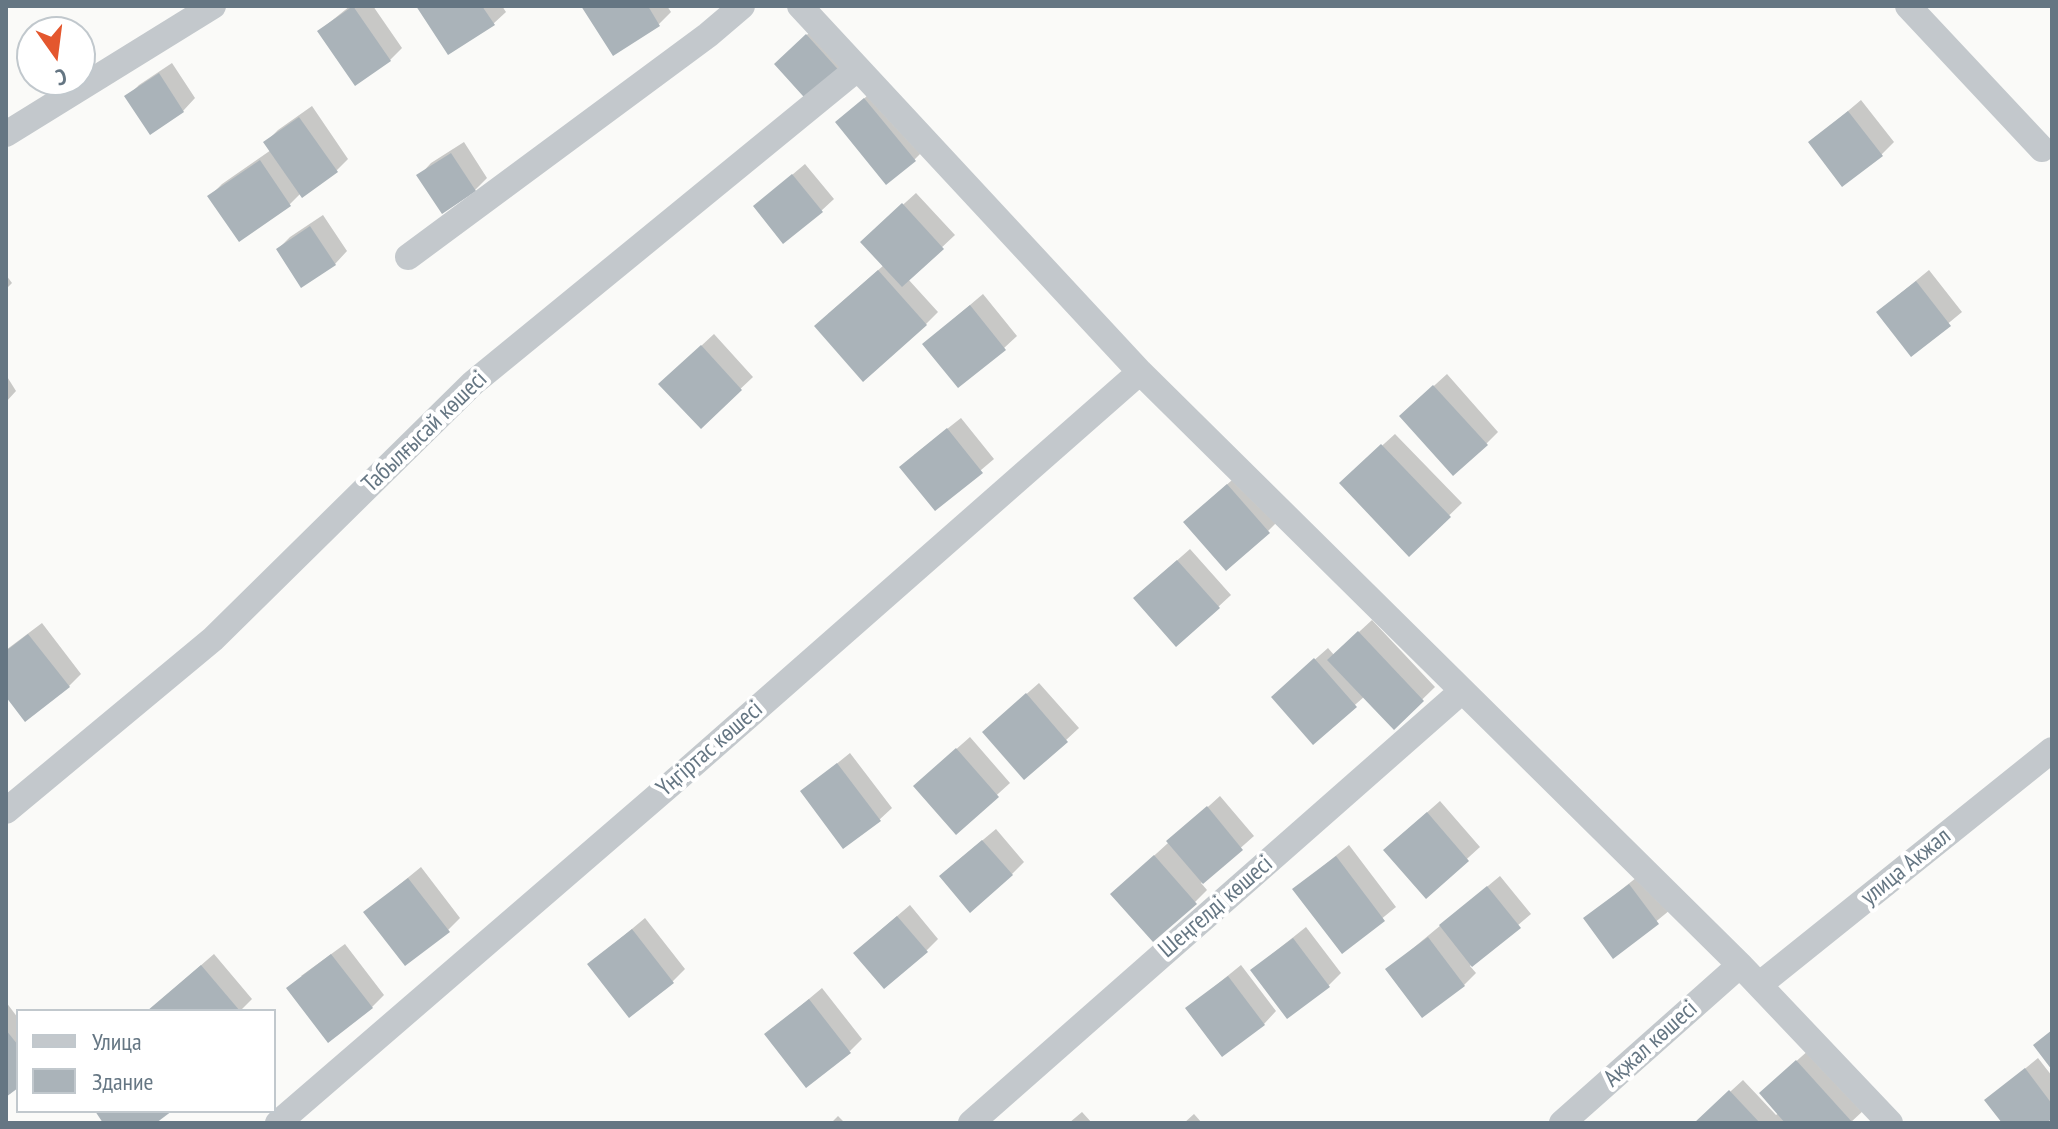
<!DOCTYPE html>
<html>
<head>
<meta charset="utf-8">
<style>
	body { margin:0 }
	#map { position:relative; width:2058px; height:1129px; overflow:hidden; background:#fafaf8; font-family:"PT Sans Narrow",sans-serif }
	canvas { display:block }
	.frame { position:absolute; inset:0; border:8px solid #657683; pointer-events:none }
	.legend { position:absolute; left:16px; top:1009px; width:260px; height:104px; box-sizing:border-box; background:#fff; border:2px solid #c1c8cd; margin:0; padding:10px 14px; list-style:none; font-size:24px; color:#657683 }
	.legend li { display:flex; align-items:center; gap:16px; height:40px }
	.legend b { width:40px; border:2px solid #c1c8cd }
	.north { position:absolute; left:16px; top:16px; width:80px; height:80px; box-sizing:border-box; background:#fff; border:2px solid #c1c8cd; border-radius:50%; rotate:166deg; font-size:22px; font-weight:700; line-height:32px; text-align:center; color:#657683 }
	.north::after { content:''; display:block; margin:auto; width:28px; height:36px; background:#e4572e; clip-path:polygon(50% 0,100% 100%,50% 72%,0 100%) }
</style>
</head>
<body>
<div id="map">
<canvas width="2058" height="1129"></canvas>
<div class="frame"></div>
<ul class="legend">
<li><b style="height:10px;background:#c3c8cc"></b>Улица</li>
<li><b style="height:22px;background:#aab3b9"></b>Здание</li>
</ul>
<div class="north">С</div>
</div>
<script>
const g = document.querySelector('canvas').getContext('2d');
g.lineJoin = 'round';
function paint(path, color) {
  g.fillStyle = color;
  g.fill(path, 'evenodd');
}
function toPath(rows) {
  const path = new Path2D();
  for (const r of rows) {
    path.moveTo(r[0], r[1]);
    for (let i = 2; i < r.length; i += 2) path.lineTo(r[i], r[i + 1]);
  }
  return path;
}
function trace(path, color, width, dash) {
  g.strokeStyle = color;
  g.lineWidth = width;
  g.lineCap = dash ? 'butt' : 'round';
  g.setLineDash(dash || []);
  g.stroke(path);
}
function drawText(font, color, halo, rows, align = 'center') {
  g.font = font + ' "PT Sans Narrow",sans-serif';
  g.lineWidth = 8;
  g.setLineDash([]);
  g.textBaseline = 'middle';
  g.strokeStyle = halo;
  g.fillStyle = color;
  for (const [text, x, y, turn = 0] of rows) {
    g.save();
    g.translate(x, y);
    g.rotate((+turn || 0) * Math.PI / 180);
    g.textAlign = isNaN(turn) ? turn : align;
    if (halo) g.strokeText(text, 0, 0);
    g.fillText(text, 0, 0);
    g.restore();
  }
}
paint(toPath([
	[350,6,373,6,402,48,390,60,319,31],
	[419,6,502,6,506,12,493,24],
	[584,6,667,6,671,12,659,24],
	[819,24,855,63,812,103,788,52],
	[172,63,195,98,183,111,150,132,127,97,139,85],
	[877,87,926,148,914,160,838,122],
	[1861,100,1894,142,1881,155,1810,143],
	[312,106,348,159,336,171,301,193,290,204,239,239,210,196,222,184,271,150,266,142,278,130],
	[464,142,487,178,475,190,419,176,431,163],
	[805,164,834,199,821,211,755,206],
	[916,193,955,235,908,279,938,312,926,324,828,314,884,265,875,230],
	[323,215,347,251,335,264,278,249,290,237],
	[1929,270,1962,312,1911,354,1878,312],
	[6,275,12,283,6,289],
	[983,294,1017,336,1004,348,924,344],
	[714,334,753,377,701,426,673,372],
	[1447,374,1498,432,1486,444,1414,404],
	[6,375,16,391,6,402],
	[961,418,994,459,935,509,914,455],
	[1395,434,1462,503,1409,554,1354,471],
	[1240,473,1280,519,1268,531,1198,510],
	[1190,549,1231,595,1218,607,1148,586],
	[1372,620,1435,687,1394,727,1365,696,1313,742,1286,685,1328,648,1334,655],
	[42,623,81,674,69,686,6,694,6,650],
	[1039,683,1079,728,1025,778,997,720],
	[970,737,1010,783,956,832,928,774],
	[850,753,892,808,879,820,803,791],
	[1220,796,1254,836,1201,883,1207,890,1195,902,1125,882],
	[1440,801,1480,847,1426,896,1398,838],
	[996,829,1024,862,1012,874,954,864],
	[1349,845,1396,907,1342,951,1295,889],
	[421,867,460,918,448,930,366,912],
	[1642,873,1670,910,1614,956,1585,919],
	[1500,876,1531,914,1470,966,1476,973,1464,985,1388,969],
	[910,905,938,939,926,951,868,941],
	[645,918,685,969,672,982,590,964],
	[1306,927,1341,973,1328,986,1252,970],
	[345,944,384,995,372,1007,301,976],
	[214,954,252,999,240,1011,148,1011],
	[1241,965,1276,1011,1264,1024,1188,1008],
	[822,988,862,1039,850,1051,767,1034],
	[6,1002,18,1018,18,1086,6,1095],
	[1810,1049,1864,1110,1850,1123,1696,1123,1743,1080,1776,1115,1779,1113,1774,1081],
	[2038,1058,2052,1076,2052,1116,2043,1123,2005,1123,1987,1100],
	[1082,1112,1092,1123,1069,1123],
	[1194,1114,1202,1123,1184,1123],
	[838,1116,845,1123,831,1123]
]), '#0003');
paint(toPath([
	[353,6,391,61,355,86,317,31],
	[416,6,482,6,495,25,448,55],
	[581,6,648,6,660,26,613,56],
	[806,34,844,76,812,106,774,64],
	[159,73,184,112,150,135,124,96],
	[864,98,916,161,886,185,835,122],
	[1848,111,1883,156,1842,187,1808,142],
	[299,117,338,172,302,198,263,142],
	[451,153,476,191,442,214,416,175],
	[260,160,291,206,239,242,207,196],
	[792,174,823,212,783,244,753,206],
	[902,203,944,249,902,287,860,242],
	[310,226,336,265,301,288,276,249],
	[878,270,927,325,863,382,814,326],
	[1916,281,1951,326,1911,357,1876,312],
	[970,305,1006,350,958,388,922,344],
	[701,345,742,390,701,429,658,384],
	[1433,385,1488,445,1453,476,1399,416],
	[947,428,983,473,935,511,899,467],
	[1381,444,1451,517,1409,557,1339,483],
	[1227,484,1270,533,1226,571,1183,522],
	[1177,560,1220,608,1176,647,1133,598],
	[1358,631,1424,701,1394,730,1327,660],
	[28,634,70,687,25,722,6,697,6,651],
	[1314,658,1357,707,1313,745,1271,697],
	[1026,693,1068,742,1024,780,982,732],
	[956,748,999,797,956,835,913,786],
	[837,763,881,821,843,849,800,791],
	[1207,806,1243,850,1203,884,1166,841],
	[1427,812,1469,861,1426,899,1383,850],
	[982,840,1013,875,970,913,939,876],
	[1154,855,1197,904,1153,942,1110,894],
	[1336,856,1385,921,1342,954,1292,889],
	[408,878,450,932,405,966,363,912],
	[1629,884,1659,924,1613,959,1583,918],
	[1487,886,1521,928,1472,967,1439,925],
	[897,916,928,952,884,989,853,953],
	[632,929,674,983,629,1018,587,964],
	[1428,937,1465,986,1422,1018,1385,969],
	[1293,938,1330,987,1287,1019,1250,970],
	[331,954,373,1008,328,1043,286,988],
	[201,965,240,1011,147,1011],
	[1228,976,1265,1025,1222,1057,1185,1008],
	[809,999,851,1053,806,1088,764,1034],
	[6,1030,18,1045,18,1088,6,1097],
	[2052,1030,2052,1070,2033,1045],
	[1796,1060,1853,1123,1785,1123,1759,1093],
	[2025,1068,2052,1104,2052,1119,2046,1123,2002,1123,1984,1100],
	[1729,1090,1760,1123,1694,1123],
	[95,1111,172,1111,156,1123,103,1123]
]), '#aab3b9');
trace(toPath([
	[800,6,1140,372,1740,965,1890,1123],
	[1908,6,2042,149],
	[6,134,213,6],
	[408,257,708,35,742,6],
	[6,811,213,639,473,383,857,69],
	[1759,985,2052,750],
	[278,1123,678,778,1140,372],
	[971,1123,1462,691],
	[1562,1123,1740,965]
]), '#c3c8cc', 26);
drawText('24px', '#657683', '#fff', [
	["Табылғысай көшесі",425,432,-44],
	["Үңгіртас көшесі",710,749,-41],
	["улица Акжал",1906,867,-39],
	["Шеңгелді көшесі",1216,907,-41],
	["Ақжал көшесі",1651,1044,-42]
]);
</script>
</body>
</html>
